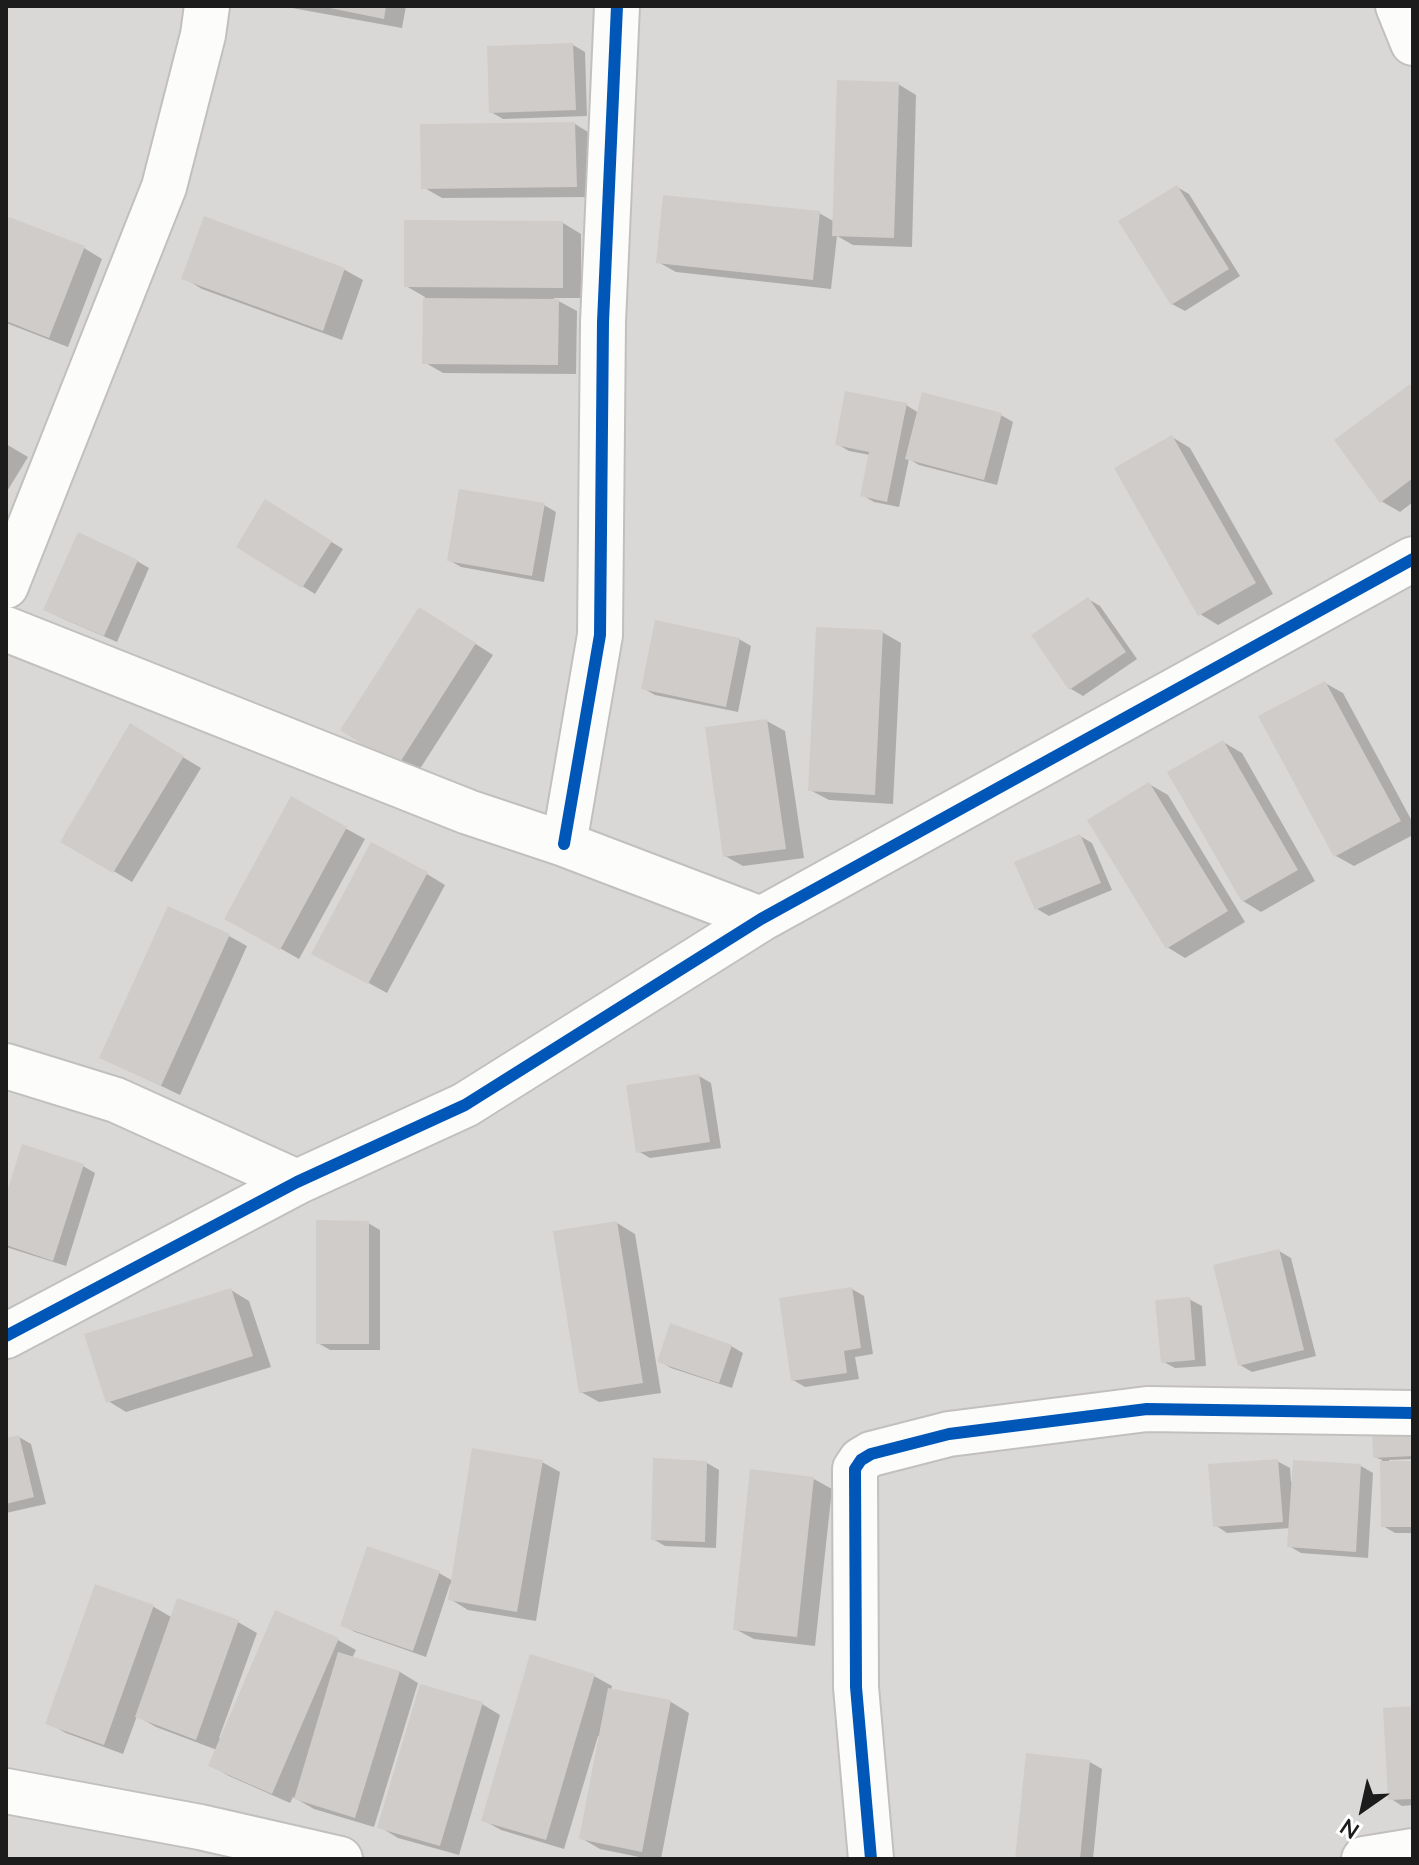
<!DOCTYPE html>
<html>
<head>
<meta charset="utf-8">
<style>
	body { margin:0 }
	#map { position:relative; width:1419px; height:1865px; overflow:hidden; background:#ebe8e5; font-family:Lato,sans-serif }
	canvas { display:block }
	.frame { position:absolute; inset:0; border:8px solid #1c1c1c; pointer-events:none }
	.north { position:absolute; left:1323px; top:1769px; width:80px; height:80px; -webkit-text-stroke:6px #fff; paint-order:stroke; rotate:214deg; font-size:22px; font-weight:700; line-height:32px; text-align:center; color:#1c1c1c }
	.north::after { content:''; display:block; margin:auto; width:28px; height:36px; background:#1c1c1c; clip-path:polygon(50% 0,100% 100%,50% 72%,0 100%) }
</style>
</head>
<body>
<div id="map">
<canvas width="1419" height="1865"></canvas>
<div class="frame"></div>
<div class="north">N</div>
</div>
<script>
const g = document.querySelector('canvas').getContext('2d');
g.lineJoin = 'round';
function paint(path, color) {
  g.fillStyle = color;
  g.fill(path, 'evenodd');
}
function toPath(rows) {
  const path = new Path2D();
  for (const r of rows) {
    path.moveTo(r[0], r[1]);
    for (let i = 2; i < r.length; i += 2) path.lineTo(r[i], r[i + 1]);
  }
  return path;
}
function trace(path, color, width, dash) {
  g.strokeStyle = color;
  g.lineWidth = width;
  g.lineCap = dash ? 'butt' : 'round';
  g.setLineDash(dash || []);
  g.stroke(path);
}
paint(toPath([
	[6,6,1413,6,1413,1859,6,1859]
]), '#dad8d6');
paint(toPath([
	[281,6,406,6,402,28],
	[573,45,585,52,587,116,503,119,491,112],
	[898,84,916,95,912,247,853,245,837,236,831,289,676,272,658,262,819,213,835,222],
	[575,124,593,135,594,197,442,198,423,187],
	[1177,187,1189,194,1240,276,1185,311,1172,304],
	[205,219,345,270,363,280,342,340,202,289,184,278],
	[563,223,581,234,581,298,553,298,577,311,576,374,443,373,424,362,425,297,406,286],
	[6,230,84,248,102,259,68,347,6,323],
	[1411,386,1413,388,1413,502,1400,512,1381,501],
	[906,405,919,413,1001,415,1013,422,997,485,919,465,909,459,899,507,874,502,862,495,870,455,849,451,837,444],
	[1172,437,1190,448,1273,594,1218,625,1200,614],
	[6,444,28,457,6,493],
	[544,505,556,512,544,582,461,567,449,560],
	[278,509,343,549,315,594,238,546],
	[137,561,149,568,117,642,57,616],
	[1088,599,1100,606,1137,659,1083,696,1071,689,1034,636],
	[438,620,493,655,416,775,343,729],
	[882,632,901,643,893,804,829,800,810,790],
	[739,639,751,646,738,712,655,695,643,688],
	[1325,683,1343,693,1413,823,1413,835,1354,866,1336,856],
	[767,721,785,731,804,858,743,866,725,856],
	[131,726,201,768,132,882,63,841],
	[1223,742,1242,753,1315,881,1261,912,1243,901],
	[1149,784,1168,795,1245,922,1185,958,1167,947],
	[292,799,365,839,299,959,227,918],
	[1080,836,1092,843,1112,890,1049,916,1037,909],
	[427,874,445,885,387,993,332,963],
	[229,936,247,946,180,1095,101,1057],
	[699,1076,711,1083,721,1148,650,1158,638,1151],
	[83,1166,95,1173,66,1266,6,1247,6,1201],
	[368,1223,380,1230,380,1350,330,1350,318,1343],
	[617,1223,635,1234,661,1393,599,1402,581,1392],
	[1279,1251,1291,1258,1316,1356,1252,1372,1240,1365],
	[852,1289,864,1296,873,1354,855,1357,859,1379,805,1387,793,1380],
	[231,1290,249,1301,271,1367,126,1412,108,1401],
	[1189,1299,1202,1306,1206,1366,1175,1368,1162,1361],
	[731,1346,743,1353,732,1388,671,1368,659,1361],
	[1413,1427,1413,1459,1389,1460,1389,1463,1413,1463,1413,1533,1395,1533,1383,1526,1382,1460,1375,1457],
	[19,1437,31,1444,46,1504,6,1513,6,1440],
	[1277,1461,1290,1468,1291,1482,1361,1466,1373,1473,1368,1558,1301,1553,1289,1546,1290,1528,1227,1533,1215,1525],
	[542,1462,560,1472,536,1621,468,1610,450,1599,452,1585,450,1584,426,1657,355,1632,342,1625,439,1573,453,1581],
	[707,1463,719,1470,716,1548,665,1546,653,1539],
	[814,1479,832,1489,815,1646,754,1639,735,1629],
	[96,1586,154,1607,171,1617,179,1600,238,1622,257,1633,219,1738,222,1739,338,1640,356,1650,352,1658,400,1672,418,1683,374,1827,314,1809,293,1797,290,1803,229,1776,210,1765,217,1750,156,1727,137,1716,123,1754,66,1733,48,1723],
	[594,1676,612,1686,611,1690,671,1702,689,1713,661,1859,649,1859,600,1849,581,1838,601,1736,598,1736,564,1849,501,1830,483,1820],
	[482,1704,500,1715,459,1855,398,1838,380,1827],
	[1413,1708,1413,1805,1402,1806,1390,1798],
	[1090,1762,1102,1769,1093,1859,1017,1859]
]), '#0003');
paint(toPath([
	[320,6,386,6,384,19],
	[573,43,576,110,489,113,487,46],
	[837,80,899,82,894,238,832,236],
	[575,122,577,187,421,189,420,124],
	[1177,185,1229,269,1171,305,1118,221],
	[663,195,820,211,813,280,656,263],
	[204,216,345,268,323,331,181,279],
	[9,217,85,246,49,338,6,321,6,224],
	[404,220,563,221,563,288,404,287],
	[423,298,559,299,558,365,422,364],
	[1410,384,1413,388,1413,478,1380,503,1334,440],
	[845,391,907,403,887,502,860,496,869,452,835,445],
	[922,392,1002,413,984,480,905,459],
	[1172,435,1256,583,1198,616,1114,468],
	[459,489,545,503,532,576,447,561],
	[265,499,332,541,302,588,236,547],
	[78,532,138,560,104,636,43,610],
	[1088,597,1126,652,1069,690,1031,635],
	[419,607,476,643,397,767,340,730],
	[655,620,740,638,726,707,641,689],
	[816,627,883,630,875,795,808,791],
	[1325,681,1401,821,1334,857,1258,716],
	[767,719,786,849,723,857,705,727],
	[130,723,184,756,113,873,60,842],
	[1223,740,1298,870,1242,902,1167,772],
	[1149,782,1228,911,1166,949,1087,820],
	[291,796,347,827,280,950,224,919],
	[1080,834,1101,883,1035,910,1014,862],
	[371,842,428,872,368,984,311,954],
	[168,906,230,934,161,1086,99,1058],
	[699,1074,710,1142,636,1153,626,1085],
	[22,1144,84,1164,53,1261,6,1245,6,1195],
	[316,1220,369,1221,369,1344,316,1344],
	[617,1221,643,1383,579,1393,553,1231],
	[1279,1249,1304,1350,1238,1366,1213,1265],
	[852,1287,861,1348,844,1351,847,1373,791,1381,779,1298],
	[231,1288,253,1356,106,1403,84,1334],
	[1190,1297,1195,1360,1161,1363,1155,1300],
	[670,1323,732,1345,719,1383,657,1362],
	[1413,1425,1413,1456,1373,1458,1372,1427],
	[19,1435,34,1497,6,1504,6,1438],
	[472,1448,543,1460,517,1612,448,1600],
	[653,1458,707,1461,705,1542,651,1540],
	[1278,1459,1283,1522,1213,1527,1208,1464],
	[1293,1460,1361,1464,1356,1552,1287,1547],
	[1380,1461,1413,1461,1413,1527,1381,1527],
	[750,1469,814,1477,797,1637,733,1630],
	[367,1546,440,1571,413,1651,340,1626],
	[95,1584,154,1605,104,1745,45,1724],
	[177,1598,239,1620,196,1740,135,1717],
	[275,1610,339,1638,272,1794,208,1766],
	[338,1652,400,1671,355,1818,294,1799],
	[530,1654,595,1674,546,1840,481,1821],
	[420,1684,483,1702,440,1846,377,1828],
	[608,1688,671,1700,642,1852,579,1839],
	[1413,1706,1413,1799,1388,1800,1383,1708],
	[1026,1753,1090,1760,1080,1859,1015,1859]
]), '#d0ccca');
const street = toPath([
	[1398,6,1413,43],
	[6,586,164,187,203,35,207,6],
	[6,629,468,812,564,844,761,919],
	[564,844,600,635,603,322,617,6],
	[6,1066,116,1100,297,1182],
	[6,1336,297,1182,465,1105,761,919,1413,559],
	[6,1791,200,1827,340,1859],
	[871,1859,856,1687,855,1469,861,1460,871,1454,949,1434,1147,1409,1413,1413],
	[1364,1859,1413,1851]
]);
trace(street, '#c2c0bf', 48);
trace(street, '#fcfcfb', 44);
trace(toPath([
	[564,844,600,635,603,322,617,6],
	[6,1336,297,1182,465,1105,761,919,1413,559],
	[871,1859,856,1687,855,1469,861,1460,871,1454,949,1434,1147,1409,1413,1413]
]), '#0057b8', 12);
</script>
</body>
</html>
